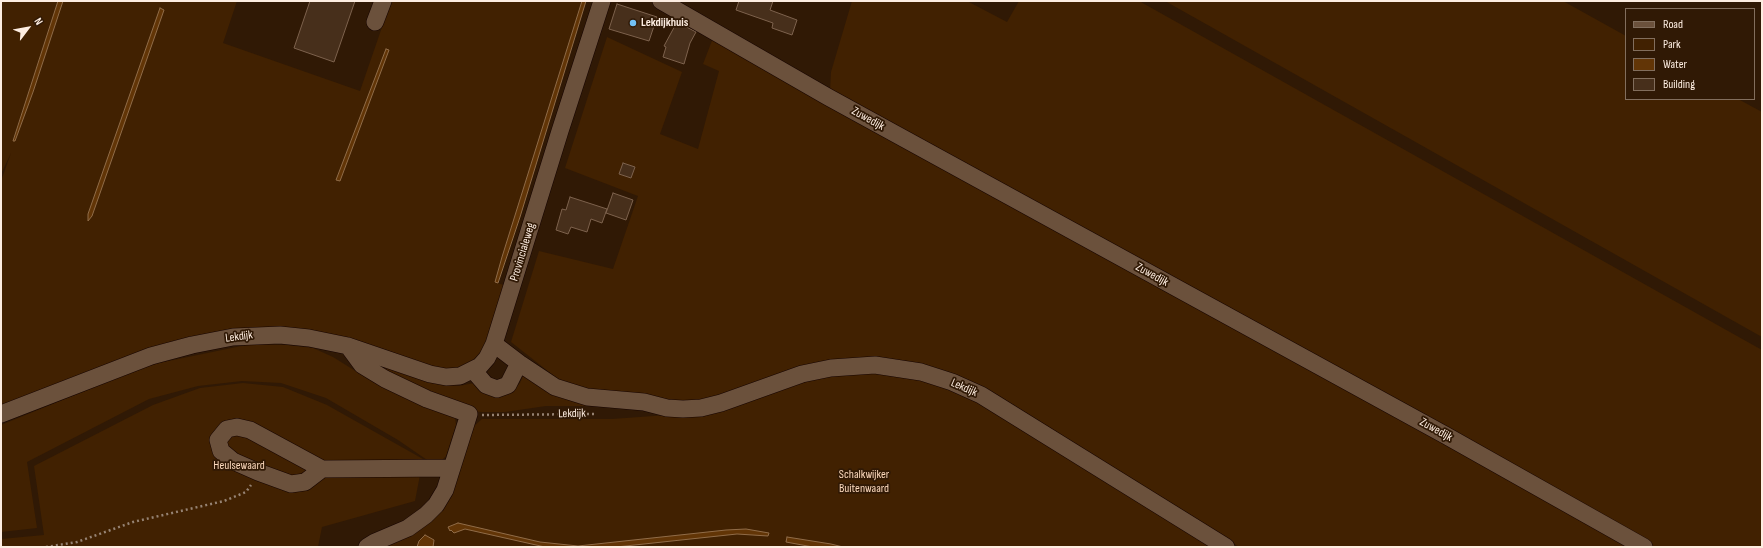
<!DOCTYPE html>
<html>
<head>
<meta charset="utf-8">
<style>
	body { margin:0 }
	#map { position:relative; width:1763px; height:548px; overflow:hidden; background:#301905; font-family:"Sofia Sans Condensed",sans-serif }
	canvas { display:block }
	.frame { position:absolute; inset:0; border:2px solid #fdede1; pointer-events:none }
	.legend { position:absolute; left:1625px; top:8px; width:130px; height:92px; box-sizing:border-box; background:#301905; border:1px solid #826e5d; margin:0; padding:5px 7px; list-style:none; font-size:12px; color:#fdede1 }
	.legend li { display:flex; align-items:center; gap:8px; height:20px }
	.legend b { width:20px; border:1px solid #826e5d }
	.north { position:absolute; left:8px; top:8px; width:40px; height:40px; -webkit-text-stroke:3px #301905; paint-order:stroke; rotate:58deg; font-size:11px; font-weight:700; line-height:16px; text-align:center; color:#fdede1 }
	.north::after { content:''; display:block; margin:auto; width:14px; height:18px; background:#fdede1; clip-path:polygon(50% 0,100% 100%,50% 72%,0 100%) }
</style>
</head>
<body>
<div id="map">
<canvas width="1763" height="548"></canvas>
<div class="frame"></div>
<ul class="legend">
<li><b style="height:5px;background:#6b513c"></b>Road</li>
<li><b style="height:11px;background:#412101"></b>Park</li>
<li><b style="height:11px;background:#623506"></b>Water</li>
<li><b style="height:11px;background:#472f1b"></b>Building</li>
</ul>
<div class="north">N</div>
</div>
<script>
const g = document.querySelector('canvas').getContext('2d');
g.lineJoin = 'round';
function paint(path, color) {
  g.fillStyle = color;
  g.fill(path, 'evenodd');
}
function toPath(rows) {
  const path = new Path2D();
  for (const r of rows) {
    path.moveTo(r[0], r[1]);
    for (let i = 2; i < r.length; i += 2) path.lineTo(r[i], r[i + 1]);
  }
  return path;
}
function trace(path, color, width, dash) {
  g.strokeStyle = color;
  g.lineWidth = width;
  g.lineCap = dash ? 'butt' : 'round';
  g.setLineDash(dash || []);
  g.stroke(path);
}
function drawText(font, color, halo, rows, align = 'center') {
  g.font = font + ' "Sofia Sans Condensed",sans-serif';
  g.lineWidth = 3.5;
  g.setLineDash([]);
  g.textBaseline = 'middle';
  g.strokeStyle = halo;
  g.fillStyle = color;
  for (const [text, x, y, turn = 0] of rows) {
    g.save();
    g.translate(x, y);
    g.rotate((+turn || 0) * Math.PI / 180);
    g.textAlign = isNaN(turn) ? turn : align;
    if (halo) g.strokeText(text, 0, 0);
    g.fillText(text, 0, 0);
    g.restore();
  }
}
paint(toPath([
	[1,1,58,1,13,140,15,141,33,92,63,1,237,1,223,43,360,91,391,1,582,1,502,257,495,282,506,286,485,347,478,356,469,363,459,368,447,370,435,369,387,350,354,340,252,329,1,408,1,181,11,153,1,174],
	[852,1,967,1,1007,22,1019,1,1139,1,1762,350,1762,547,1653,547,1447,431,830,92,831,72],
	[1165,1,1563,1,1626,36,1626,99,1738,99,1762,112,1762,337],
	[607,37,682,72,660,134,698,149,719,71,703,64,713,38,1633,547,1239,547,998,395,962,377,908,361,889,359,755,385,701,400,676,401,584,390,558,379,511,342,539,251,613,269,638,196,565,168],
	[251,344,286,345,313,348,333,357,373,382,401,395,455,418,456,425,446,456,438,464,430,462,398,440,326,398,281,383,242,381,198,386,149,399,27,462,37,528,1,532,1,425,139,369,159,363],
	[372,360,435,383,459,386,474,383,486,394,495,396,514,389,520,383,525,371,627,406,546,406,505,412,482,412,461,410,382,372],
	[877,371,936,384,995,410,1213,547,433,547,434,540,419,541,417,547,378,547,434,517,474,426,482,419,612,419,709,412,791,385,845,373],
	[243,383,283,387,327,405,423,459,415,501,322,527,318,547,1,547,1,539,44,535,34,466,153,405,200,388]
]), '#412101');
const water = toPath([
	[58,1,63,1,33,92,15,141,13,141,58,1],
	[582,1,586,1,520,217,498,283,495,282,502,257,582,1],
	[160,8,164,10,92,216,88,221,88,214,160,8],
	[386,49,389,50,340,181,336,180,386,49],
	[458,523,540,542,578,546,726,530,746,529,769,533,768,536,737,534,616,547,545,547,465,529,454,533,451,530,450,531,448,527,458,523],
	[425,535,434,540,433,547,417,547,419,541,425,535],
	[787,537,831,544,843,547,813,547,786,542,787,537]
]);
paint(water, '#623506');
trace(water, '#906c48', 1);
const building = toPath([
	[310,1,355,1,334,62,294,48,310,1],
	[739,1,773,1,770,10,797,20,792,35,772,28,773,23,736,10,739,1],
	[617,4,657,17,649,41,609,29,617,4],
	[677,22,696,32,690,43,684,64,663,57,666,47,664,46,677,22],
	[623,163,635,167,631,178,619,174,623,163],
	[613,193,633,200,626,220,606,213,613,193],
	[570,197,607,209,602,223,591,219,587,232,571,227,568,234,556,230,562,209,566,210,570,197]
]);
paint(building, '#472f1b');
trace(building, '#7d624d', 1);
const minor = toPath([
	[661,1,828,97,1445,435,1644,547],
	[375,22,383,1],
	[494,344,519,363,555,387,587,397,644,402,667,408,683,409,701,408,721,403,802,374,831,368,875,365,921,372,952,382,981,395,1226,547],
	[348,346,362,365,385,379,427,399,469,414,445,490,436,505,426,515,408,528,375,542,367,547],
	[473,370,486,385,497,389,508,385,519,363],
	[1,414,151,356,192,345,233,337,280,335,309,338,348,346,430,374,446,377,460,376,480,366,487,358,494,344,560,131,602,1],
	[322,469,305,482,291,484,258,472,233,461,221,451,218,440,227,429,237,427,250,430,322,469,451,468]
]);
trace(minor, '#160400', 18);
trace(toPath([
	[482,415,595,414],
	[46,547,77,542,133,522,224,501,246,492,251,485]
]), '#968373', 2.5, [2, 3]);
trace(minor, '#6b513c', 17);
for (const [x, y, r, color] of [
	[633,23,4,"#73c1f5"]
]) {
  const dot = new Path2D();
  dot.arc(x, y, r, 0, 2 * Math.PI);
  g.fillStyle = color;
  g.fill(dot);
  trace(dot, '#301905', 1.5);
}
drawText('bold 12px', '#fdede1', '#301905', [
	["Lekdijkhuis",641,23]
], 'left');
drawText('12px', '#fdede1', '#301905', [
	["Zuwedijk",868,119,29],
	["Provincialeweg",523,252,-73],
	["Zuwedijk",1152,275,29],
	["Lekdijk",239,337,-7],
	["Lekdijk",964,388,24],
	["Lekdijk",572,414,-1],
	["Zuwedijk",1436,430,29]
]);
drawText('12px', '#fcd9bd', '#301905', [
	["Heulsewaard",239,466],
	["Schalkwijker",864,475],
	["Buitenwaard",864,489]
]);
</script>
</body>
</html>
